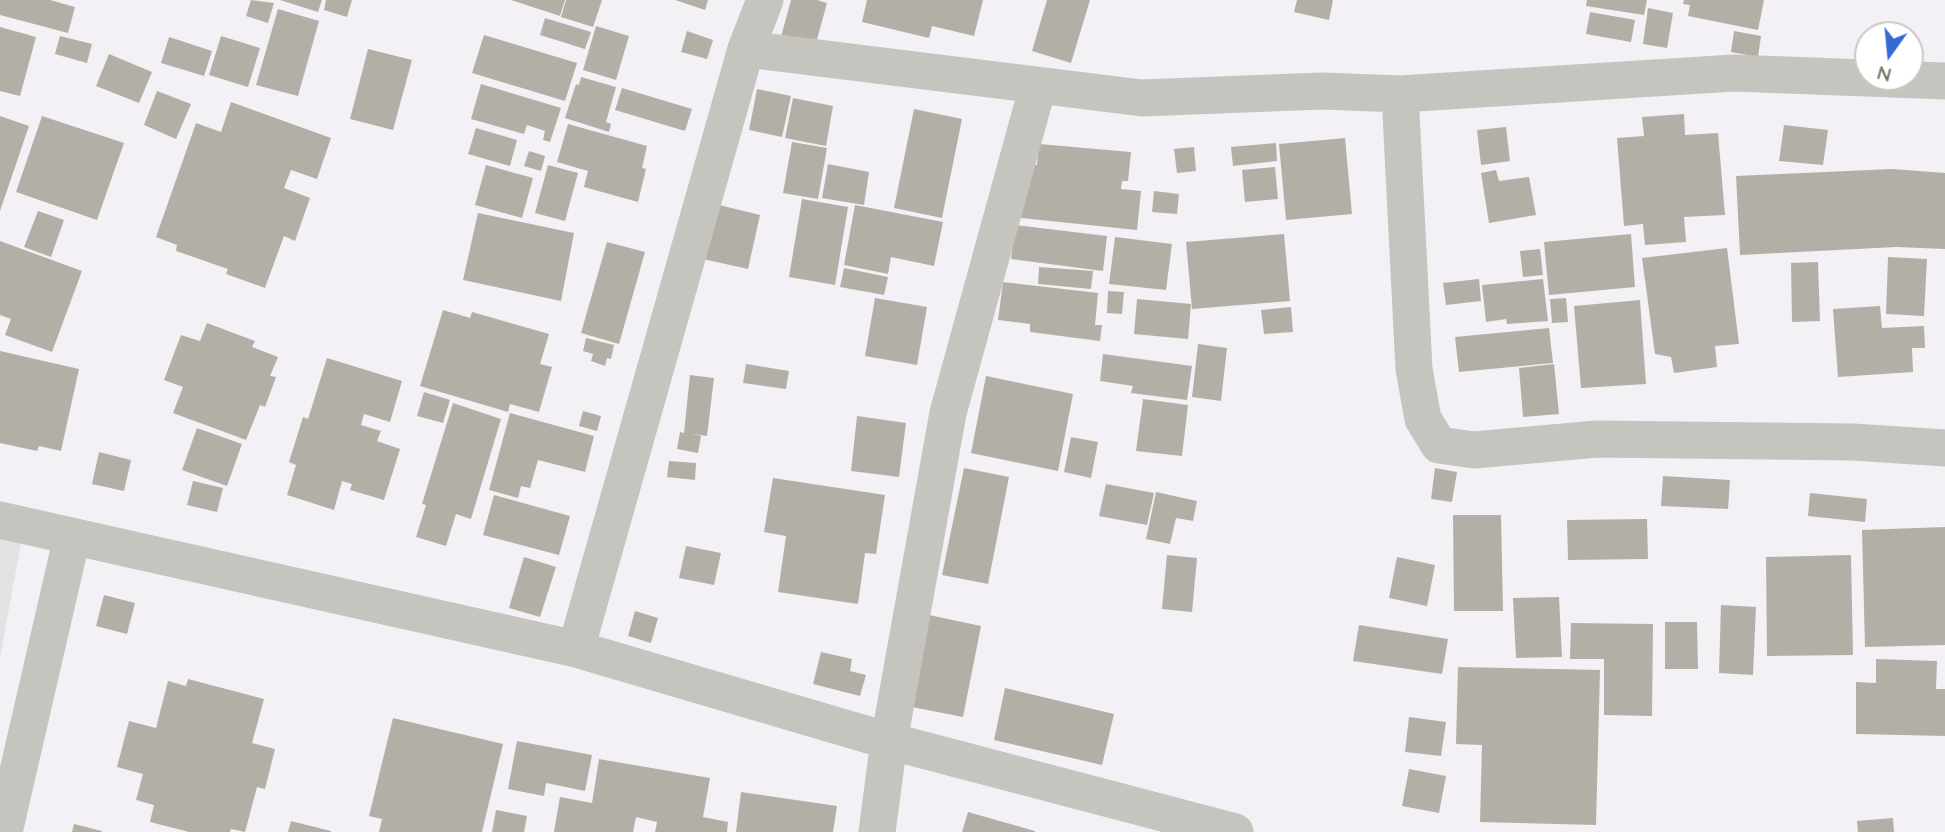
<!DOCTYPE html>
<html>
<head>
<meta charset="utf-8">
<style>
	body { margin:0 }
	#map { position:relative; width:1945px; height:832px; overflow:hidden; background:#f3f1f5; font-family:Quicksand,sans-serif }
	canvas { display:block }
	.north { position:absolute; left:1854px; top:21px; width:70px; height:70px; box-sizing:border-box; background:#fff; border:2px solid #cac9c0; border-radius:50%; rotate:195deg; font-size:19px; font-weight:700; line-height:28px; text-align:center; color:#7a7762 }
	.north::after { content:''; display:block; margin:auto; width:24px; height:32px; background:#336bd3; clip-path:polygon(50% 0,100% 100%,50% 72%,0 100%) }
</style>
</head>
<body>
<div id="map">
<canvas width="1945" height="832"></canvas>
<div class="north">N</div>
</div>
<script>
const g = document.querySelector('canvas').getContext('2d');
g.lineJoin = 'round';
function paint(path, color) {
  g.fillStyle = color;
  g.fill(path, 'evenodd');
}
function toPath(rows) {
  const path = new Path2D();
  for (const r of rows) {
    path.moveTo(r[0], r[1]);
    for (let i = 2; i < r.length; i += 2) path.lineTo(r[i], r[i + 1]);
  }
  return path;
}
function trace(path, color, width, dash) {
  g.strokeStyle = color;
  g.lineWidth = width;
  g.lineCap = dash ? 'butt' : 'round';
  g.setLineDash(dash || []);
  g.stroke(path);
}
paint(toPath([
	[0,538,21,543,0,658]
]), '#e3e2e2');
paint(toPath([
	[0,0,50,0,75,7,68,33,0,15],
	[251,0,274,3,268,23,246,16],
	[280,0,322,0,318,12],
	[326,0,352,0,347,17,324,10],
	[511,0,565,0,560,16],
	[566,0,602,0,593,27,561,17],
	[675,0,708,0,705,10],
	[791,0,817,0,827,3,815,47,781,37],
	[867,0,983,0,974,36,932,26,929,38,862,22],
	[1047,0,1090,0,1071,63,1032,51],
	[1297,0,1333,0,1329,20,1294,12],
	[1587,0,1647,0,1644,15,1586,6],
	[1684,0,1764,0,1758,30,1688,16,1690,5,1683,4],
	[1648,8,1673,13,1667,48,1643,44],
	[278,9,319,21,298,96,256,85],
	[1590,12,1635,20,1631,42,1586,34],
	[545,18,591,32,585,49,540,35],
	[596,26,629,36,616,80,583,70],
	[0,27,36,37,20,96,0,91],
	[687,31,713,40,707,59,681,52],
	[1734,31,1761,36,1758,57,1731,52],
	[484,35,577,63,565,101,472,73],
	[60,36,92,44,87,63,55,54],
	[221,36,260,48,248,87,209,75],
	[169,37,212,51,204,76,161,63],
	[368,49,412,60,393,130,350,119],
	[109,54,152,72,139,103,96,86],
	[581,77,616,87,606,122,611,124,609,132,565,118,576,84,579,85],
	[481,84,561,108,550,142,543,140,545,131,527,125,524,134,471,119],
	[622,88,692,109,685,131,615,110],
	[757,89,791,96,782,137,749,130],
	[157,91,191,104,176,139,144,125],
	[793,98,833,106,826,146,785,138],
	[231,102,331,138,317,179,291,170,284,188,310,198,295,241,284,236,265,288,226,274,228,269,176,251,177,245,156,237,196,123,221,132],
	[914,109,962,119,942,218,894,208],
	[1684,114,1685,135,1718,133,1725,215,1684,217,1686,242,1645,245,1643,224,1624,226,1617,138,1644,136,1642,117],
	[0,116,29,126,0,211],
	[42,116,124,143,97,220,16,192],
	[568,124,647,146,642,168,646,169,638,202,584,187,588,171,557,162],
	[1784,125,1828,130,1823,165,1779,161],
	[1506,127,1510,161,1481,165,1477,130],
	[476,128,517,140,510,166,468,154],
	[1345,138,1352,214,1286,220,1279,144],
	[792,142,827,148,818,199,783,193],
	[1276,143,1277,161,1233,166,1231,147],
	[1039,144,1131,152,1128,181,1122,181,1121,189,1141,191,1137,230,1021,218,1026,164,1037,165],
	[1194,147,1196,171,1177,173,1174,149],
	[529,151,545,156,541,171,524,166],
	[828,164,869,172,864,205,822,198],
	[486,165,533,178,522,218,475,205],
	[548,165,578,173,565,221,535,213],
	[1275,167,1278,199,1245,202,1242,170],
	[1892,169,1945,173,1945,249,1896,247,1740,255,1736,176],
	[1496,170,1499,181,1529,177,1536,215,1489,223,1481,173],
	[1154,191,1179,194,1177,214,1152,212],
	[802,199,848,207,835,285,789,277],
	[715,204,760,215,748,269,703,259],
	[855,205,943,222,934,266,891,257,888,274,844,265],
	[38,211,64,220,51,257,24,247],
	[478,213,574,233,561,301,463,280],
	[1015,225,1107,236,1103,271,1011,259],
	[1284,234,1290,301,1192,309,1186,242],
	[1631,234,1635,287,1549,295,1544,242],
	[1115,237,1172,244,1166,290,1109,284],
	[0,241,82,271,52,352,5,335,11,319,0,315],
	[607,242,645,252,619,344,581,333],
	[1727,248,1739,344,1715,346,1717,367,1674,373,1671,357,1655,354,1642,258],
	[1540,249,1543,275,1523,277,1520,251],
	[1888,257,1927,259,1924,316,1886,314],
	[1818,262,1820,321,1792,322,1791,263],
	[1039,267,1093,271,1091,289,1038,284],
	[844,268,888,277,884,295,840,287],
	[1479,279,1481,301,1446,305,1443,283],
	[1543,279,1548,321,1507,324,1506,319,1486,322,1482,285],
	[1003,282,1098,293,1095,325,1102,325,1100,341,1030,332,1030,324,998,320],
	[1108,291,1124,292,1122,314,1107,313],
	[875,298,927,307,917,365,865,356],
	[1566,298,1568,322,1552,323,1550,299],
	[1137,299,1191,304,1188,339,1134,334],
	[1640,300,1646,384,1581,388,1574,306],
	[1880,306,1882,328,1924,326,1925,348,1912,348,1913,372,1838,377,1833,309],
	[1291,307,1293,332,1264,334,1261,310],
	[443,310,470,318,472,312,549,334,540,364,552,367,539,412,510,404,508,412,420,386],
	[207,323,255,341,252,347,278,357,270,376,276,377,265,407,260,405,246,440,173,413,183,387,164,380,181,335,200,341],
	[1549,328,1553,363,1459,372,1455,337],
	[586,338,614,345,611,359,607,358,605,366,591,361,593,354,583,351],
	[1198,344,1227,348,1221,401,1192,397],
	[0,351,79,369,61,451,39,446,37,451,0,443],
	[1103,354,1192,366,1187,400,1131,393,1133,386,1100,381],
	[327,358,402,381,390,422,364,414,361,425,381,431,377,441,400,449,384,500,350,490,352,484,342,481,334,510,287,495,296,465,289,462,303,417,308,419],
	[746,364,789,371,786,389,743,383],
	[1554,364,1559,414,1523,417,1519,368],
	[690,375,714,378,707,436,692,434,701,436,698,453,677,449,680,432,684,433],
	[986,376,1073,394,1058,471,971,453],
	[424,392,450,400,443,423,417,416],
	[1143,399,1188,405,1182,456,1136,451],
	[453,403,501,419,471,519,456,514,446,546,416,537,426,505,422,504],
	[583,411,601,416,597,431,579,426],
	[510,413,594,436,585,472,538,460,530,488,521,486,518,498,489,490],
	[857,416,906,423,899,477,851,471],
	[197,428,242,444,227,486,182,470],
	[1071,437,1098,442,1091,478,1064,472],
	[99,452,131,460,124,491,92,484],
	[669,461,696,463,695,480,667,477],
	[964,468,1009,477,988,584,942,575],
	[1435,468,1457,472,1452,502,1431,499],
	[1663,476,1730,480,1728,509,1661,506],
	[773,478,885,495,876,554,865,553,858,604,778,592,786,536,764,532],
	[193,481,223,488,217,512,187,505],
	[1106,484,1154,493,1147,525,1099,516],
	[1156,492,1197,501,1193,521,1176,518,1170,544,1146,539],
	[1810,493,1867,499,1865,522,1808,516],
	[494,495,570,516,559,555,483,535],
	[1453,515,1501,515,1503,611,1454,611],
	[1647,519,1648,559,1568,560,1567,520],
	[1945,527,1945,645,1865,647,1862,530],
	[686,546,721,553,714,585,679,578],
	[1167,555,1197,558,1192,612,1162,609],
	[1851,555,1853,655,1767,656,1766,557],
	[524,557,556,567,540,617,509,608],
	[1397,557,1435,565,1427,606,1389,598],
	[104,595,135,603,127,634,96,626],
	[1559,597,1562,657,1516,658,1513,598],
	[1721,605,1756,607,1753,675,1719,673],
	[635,611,658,618,651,643,628,636],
	[929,615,981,626,963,717,912,707],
	[1665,622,1697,622,1698,669,1665,669],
	[1571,623,1653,624,1652,716,1604,715,1604,659,1570,659],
	[1359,625,1448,639,1442,674,1353,661],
	[821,652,852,659,850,671,866,675,860,696,813,684],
	[1876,659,1937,661,1936,689,1945,689,1945,736,1856,734,1856,682,1876,683],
	[1458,667,1600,670,1596,825,1480,822,1482,745,1456,744],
	[188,679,264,699,252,743,275,749,265,789,257,787,245,832,231,829,230,832,189,832,150,822,154,805,136,800,143,774,117,767,129,721,156,728,168,681,186,686],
	[1005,688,1114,714,1102,765,994,740],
	[1409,717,1446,722,1441,756,1405,752],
	[393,718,503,744,482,832,379,832,382,819,369,816],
	[517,741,592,755,585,791,546,783,544,796,508,789],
	[599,759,710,778,703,817,728,822,727,832,655,832,657,822,636,817,633,832,554,832,560,797,592,803],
	[1409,769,1446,776,1439,813,1402,806],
	[741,792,837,806,833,832,736,832],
	[496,810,527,816,524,832,492,832],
	[968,812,1035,831,1035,832,962,832],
	[1893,818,1894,832,1858,832,1857,821],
	[291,821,331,831,331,832,288,832],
	[74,824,102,831,102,832,72,832]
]), '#b2b0a6');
trace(toPath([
	[746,49,1142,98,1322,91,1400,94,1734,73,1945,81],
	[1400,94,1414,369,1423,419,1439,445,1474,450,1597,439,1853,442,1945,448],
	[0,520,576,649,889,741,1235,832],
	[576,649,746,49,765,0],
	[4,832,72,537],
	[877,832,889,741,948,413,1038,86]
]), '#c5c4be', 37);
</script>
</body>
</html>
